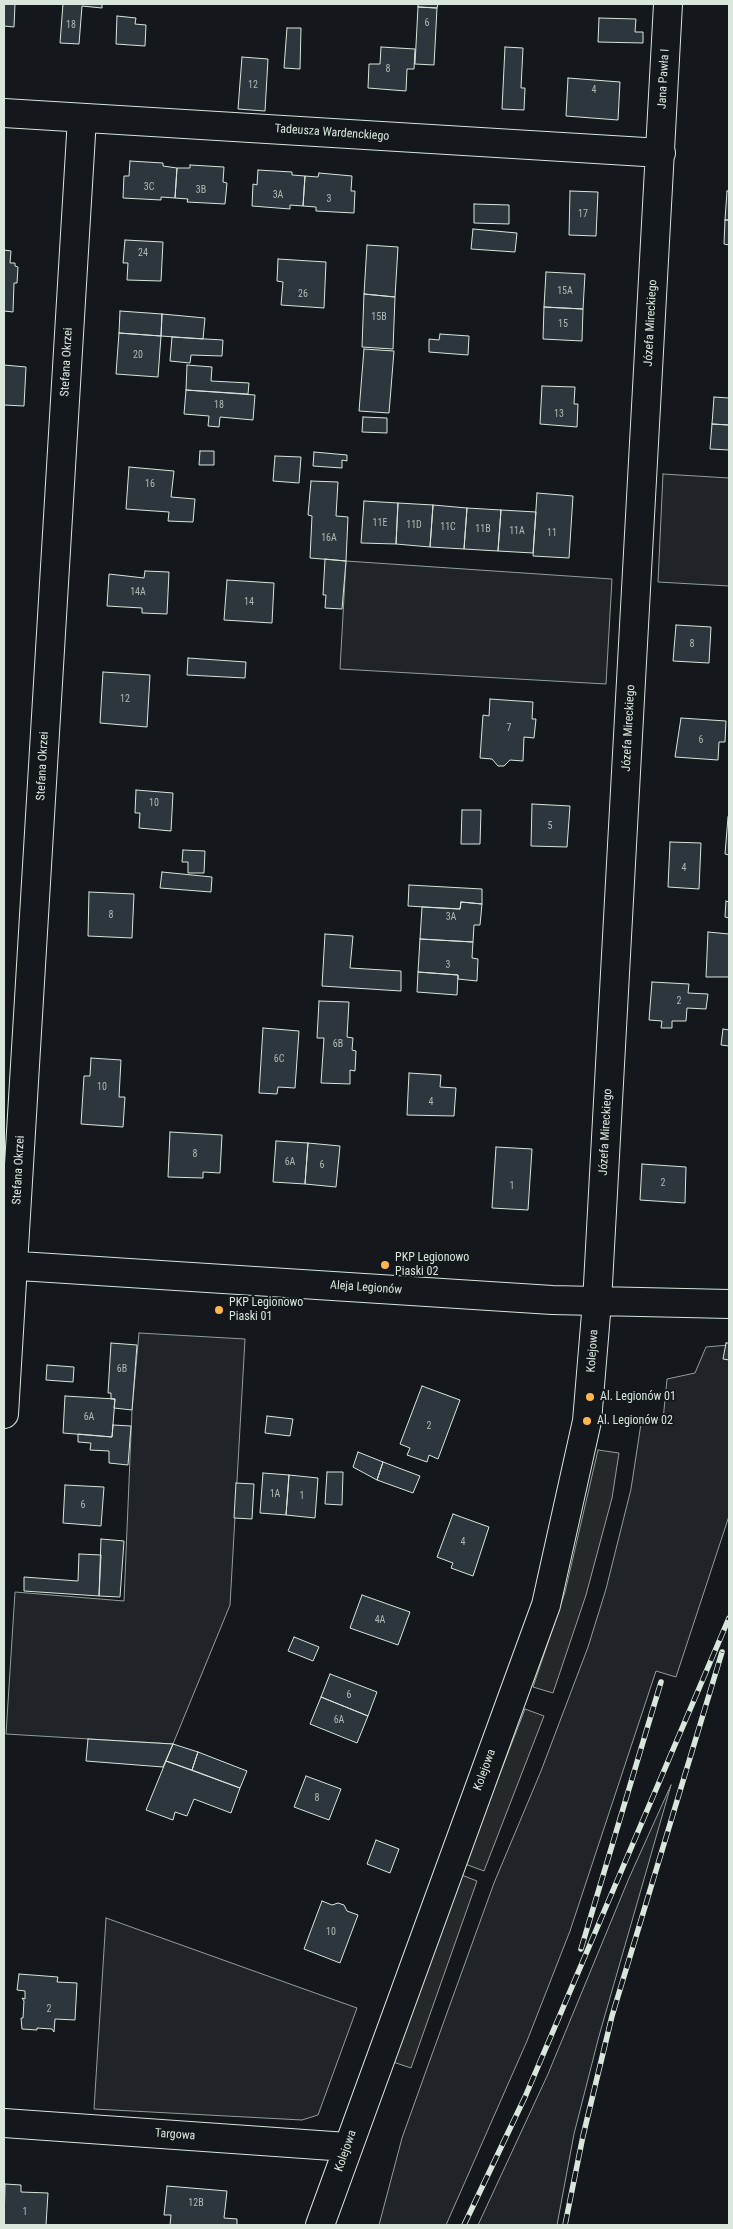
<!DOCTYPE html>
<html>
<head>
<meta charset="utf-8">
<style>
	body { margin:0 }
	#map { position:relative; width:733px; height:2229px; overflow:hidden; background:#14181c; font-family:"Roboto Condensed",sans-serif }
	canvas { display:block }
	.frame { position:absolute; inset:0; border:5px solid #d8e6dc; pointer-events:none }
</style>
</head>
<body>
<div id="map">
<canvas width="733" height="2229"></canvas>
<div class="frame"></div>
</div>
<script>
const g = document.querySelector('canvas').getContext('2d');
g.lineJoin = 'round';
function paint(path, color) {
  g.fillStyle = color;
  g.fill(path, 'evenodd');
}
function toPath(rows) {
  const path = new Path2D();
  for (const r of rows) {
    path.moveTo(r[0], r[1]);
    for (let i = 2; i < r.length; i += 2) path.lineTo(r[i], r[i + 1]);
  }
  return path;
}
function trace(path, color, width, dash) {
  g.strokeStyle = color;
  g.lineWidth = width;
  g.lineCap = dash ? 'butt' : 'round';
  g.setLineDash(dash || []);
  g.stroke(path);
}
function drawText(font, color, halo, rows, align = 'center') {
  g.font = font + ' "Roboto Condensed",sans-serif';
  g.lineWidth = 4;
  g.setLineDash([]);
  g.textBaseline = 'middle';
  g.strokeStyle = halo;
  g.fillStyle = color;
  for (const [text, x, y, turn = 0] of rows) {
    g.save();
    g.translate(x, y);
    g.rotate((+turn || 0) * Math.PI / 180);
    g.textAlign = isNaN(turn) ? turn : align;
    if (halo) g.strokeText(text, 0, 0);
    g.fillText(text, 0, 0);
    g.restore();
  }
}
const green = toPath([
	[663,474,729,478,729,586,658,582,663,474],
	[346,561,612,579,606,684,340,669,346,561],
	[139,1333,245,1339,230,1605,173,1744,6,1734,15,1592,124,1601,132,1410,139,1333],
	[729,1345,729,1516,676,1677,656,1671,570,1931,527,2041,446,2225,379,2225,402,2138,426,2071,494,1883,541,1771,588,1647,606,1589,631,1489,642,1417,663,1420,667,1379,695,1373,706,1347,729,1345],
	[671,1785,599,2036,574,2134,557,2225,478,2225,548,2074,629,1878,671,1785],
	[106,1918,357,2008,318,2115,302,2120,94,2109,106,1918]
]);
paint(green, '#202428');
trace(green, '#939e99', 1);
const parking = toPath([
	[598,1450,619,1453,612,1498,586,1595,553,1693,533,1687,565,1592,598,1450],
	[525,1709,544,1716,484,1871,465,1864,525,1709],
	[459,1874,477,1881,411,2068,393,2062,459,1874]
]);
paint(parking, '#24282b');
trace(parking, '#939e99', 1);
const building = toPath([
	[4,4,15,4,14,27,4,26,4,4],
	[63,4,102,4,102,8,82,6,79,44,60,43,63,4],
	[418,4,438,4,437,8,418,7,418,4],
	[418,7,437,8,434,65,415,64,418,7],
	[117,16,136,18,135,24,146,25,145,46,116,44,117,16],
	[599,18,636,19,635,32,643,32,643,43,598,42,599,18],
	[287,28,301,28,300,69,284,68,287,28],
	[381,47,415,49,414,69,407,69,406,91,368,88,369,64,380,64,381,47],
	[505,47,523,48,521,88,525,88,524,110,502,109,505,47],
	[242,57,268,59,265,111,238,109,242,57],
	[568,78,620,82,618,120,566,116,568,78],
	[130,161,163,163,163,166,177,168,175,198,161,197,161,200,123,198,124,176,129,176,130,161],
	[190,165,224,167,223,182,227,183,225,204,187,202,188,199,175,198,177,168,190,168,190,165],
	[258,170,292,172,292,175,305,176,303,206,290,205,290,209,252,206,253,184,257,185,258,170],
	[319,173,352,176,351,191,355,191,354,213,316,211,316,207,303,206,305,176,318,177,319,173],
	[570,191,598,192,596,236,569,235,570,191],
	[727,191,729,191,729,220,725,220,727,191],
	[474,204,509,205,509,224,474,223,474,204],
	[725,220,729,220,729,245,724,244,725,220],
	[473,229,517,233,515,252,471,249,473,229],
	[125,240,163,242,161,281,127,280,128,263,123,263,125,240],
	[367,245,398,247,395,297,364,294,367,245],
	[4,250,11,251,10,263,15,263,15,266,18,267,17,283,14,283,13,312,4,311,4,250],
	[278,259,326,262,324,308,281,305,283,282,277,281,278,259],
	[546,272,585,274,583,309,544,307,546,272],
	[364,294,395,297,393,349,362,347,364,294],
	[544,307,583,309,582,341,543,339,544,307],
	[120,311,162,314,161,336,119,333,120,311],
	[162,314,205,318,203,339,161,336,162,314],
	[119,333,161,336,158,377,116,374,119,333],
	[440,334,469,336,468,355,429,352,429,339,439,340,440,334],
	[172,337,223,340,222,356,191,355,190,363,170,361,172,337],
	[364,349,394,351,389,413,359,411,364,349],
	[4,365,26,367,24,406,4,405,4,365],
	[187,365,212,367,211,381,249,383,248,394,186,390,187,365],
	[542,386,575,387,574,404,578,404,577,427,540,424,542,386],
	[186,390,255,395,253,420,220,417,219,427,208,426,209,416,184,414,186,390],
	[714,397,729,398,729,425,712,424,714,397],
	[363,417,387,418,387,433,362,432,363,417],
	[712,424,729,425,729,450,710,449,712,424],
	[200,451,214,451,214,465,199,465,200,451],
	[314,452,347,455,347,461,342,460,342,468,313,466,314,452],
	[275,456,301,457,299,483,273,481,275,456],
	[129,467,174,471,171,497,195,499,193,522,168,521,169,512,126,509,129,467],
	[311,481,338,482,336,516,348,517,346,561,310,558,312,516,308,515,311,481],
	[537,493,573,496,569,558,533,556,537,493],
	[364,501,398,503,396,544,361,543,364,501],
	[398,503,433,505,430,547,396,544,398,503],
	[433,505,467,508,464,549,430,547,433,505],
	[467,508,501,510,498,551,464,549,467,508],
	[501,510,536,512,533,553,498,551,501,510],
	[325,559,346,561,342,609,325,608,326,595,323,595,325,559],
	[145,571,169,572,167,614,142,613,142,608,107,606,109,574,144,578,145,571],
	[227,580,274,583,272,623,224,620,227,580],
	[676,625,711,627,709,663,673,661,676,625],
	[188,658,246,662,245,678,187,675,188,658],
	[103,672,150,675,147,727,100,723,103,672],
	[490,699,533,702,532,719,536,719,534,738,524,737,523,761,510,760,504,766,498,766,492,759,480,758,483,715,489,716,490,699],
	[681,718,726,721,725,742,719,742,718,760,675,757,681,718],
	[136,790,173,793,171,831,139,828,140,813,135,813,136,790],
	[532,804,570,806,567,847,531,846,532,804],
	[462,810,481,810,480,844,461,844,462,810],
	[728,817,729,817,729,855,725,854,728,817],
	[670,842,701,843,699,889,668,887,670,842],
	[183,850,205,851,204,873,188,873,188,862,182,862,183,850],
	[162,872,212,877,211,892,160,888,162,872],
	[409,885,482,889,482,904,461,902,460,909,408,906,409,885],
	[89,892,134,894,132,938,88,936,89,892],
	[726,901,729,902,729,918,725,917,726,901],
	[461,902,482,904,480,925,474,925,473,942,420,939,422,907,460,909,461,902],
	[708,932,729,934,729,977,706,977,708,932],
	[325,934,353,936,350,968,401,971,401,991,322,986,325,934],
	[420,939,473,942,472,958,478,959,477,981,458,979,458,975,418,972,420,939],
	[418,972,458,975,457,995,417,992,418,972],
	[652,982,689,984,688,993,708,994,706,1009,687,1008,686,1021,672,1021,672,1028,661,1028,662,1021,649,1020,652,982],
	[319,1001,349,1002,347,1037,353,1038,352,1050,356,1051,355,1071,350,1070,350,1084,321,1083,324,1038,317,1038,319,1001],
	[263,1028,299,1031,295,1088,278,1087,277,1094,259,1093,263,1028],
	[723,1029,729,1030,729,1046,721,1045,723,1029],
	[91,1058,121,1060,119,1097,125,1097,123,1127,81,1124,84,1076,90,1076,91,1058],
	[409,1073,441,1075,440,1087,456,1088,454,1116,407,1115,409,1073],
	[170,1132,222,1135,220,1173,203,1172,203,1178,168,1177,170,1132],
	[276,1141,308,1143,305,1184,273,1182,276,1141],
	[308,1143,340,1146,336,1187,305,1184,308,1143],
	[496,1147,532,1149,528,1210,492,1208,496,1147],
	[642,1164,686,1167,685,1203,640,1200,642,1164],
	[111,1343,137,1345,132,1410,114,1408,115,1399,111,1399,111,1393,108,1393,111,1343],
	[726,1343,729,1343,729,1360,723,1359,726,1343],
	[47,1365,74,1367,73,1382,46,1380,47,1365],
	[422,1386,460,1400,438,1459,429,1455,427,1462,407,1455,410,1448,400,1444,422,1386],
	[65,1396,115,1399,112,1437,63,1433,65,1396],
	[267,1416,293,1419,290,1436,265,1433,267,1416],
	[113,1425,131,1426,128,1465,109,1463,109,1451,90,1450,91,1443,78,1442,78,1434,112,1437,113,1425],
	[358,1452,383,1462,377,1480,353,1467,358,1452],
	[383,1462,420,1476,413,1493,377,1480,383,1462],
	[327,1472,343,1472,342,1505,325,1504,327,1472],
	[263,1473,289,1475,286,1515,260,1513,263,1473],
	[289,1475,318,1478,315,1518,286,1515,289,1475],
	[236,1483,254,1484,252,1519,234,1518,236,1483],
	[65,1485,104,1487,101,1526,63,1523,65,1485],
	[453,1514,489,1527,473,1576,451,1568,453,1563,437,1557,453,1514],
	[101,1539,124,1541,120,1597,99,1596,101,1539],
	[79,1554,101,1555,99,1596,24,1591,24,1577,78,1581,79,1554],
	[362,1595,410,1612,398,1645,350,1628,362,1595],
	[294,1637,319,1647,313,1661,288,1651,294,1637],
	[330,1674,377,1692,368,1716,321,1697,330,1674],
	[321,1697,368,1716,357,1743,310,1724,321,1697],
	[88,1739,173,1744,163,1767,86,1761,88,1739],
	[173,1744,198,1752,192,1770,166,1761,173,1744],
	[198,1752,247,1771,240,1788,192,1770,198,1752],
	[166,1761,240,1788,231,1813,194,1799,187,1816,175,1812,173,1820,146,1810,166,1761],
	[306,1776,341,1789,329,1820,294,1807,306,1776],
	[376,1840,399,1849,390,1873,367,1864,376,1840],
	[322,1901,332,1905,338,1903,344,1905,347,1911,358,1915,340,1963,304,1949,322,1901],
	[19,1974,58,1977,57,1982,77,1983,75,2020,55,2019,54,2032,52,2029,37,2028,37,2030,22,2029,21,2018,23,2018,24,2001,22,1998,25,1999,25,1991,17,1990,19,1974],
	[5,2184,21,2185,21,2192,48,2193,46,2225,4,2225,5,2184],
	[167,2186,227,2191,224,2218,237,2219,237,2225,170,2225,171,2215,164,2215,167,2186]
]);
paint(building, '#2c363c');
trace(building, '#d8e6dc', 1);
const minor = toPath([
	[4,113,661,153],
	[4,1265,552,1300,729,1304],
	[4,1414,82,118],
	[4,2123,347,2147],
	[320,2225,546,1605,587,1421,597,1302,668,4]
]);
trace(minor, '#d8e6dc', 30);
trace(minor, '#14181c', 28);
const rail = toPath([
	[581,1949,661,1682],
	[464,2225,525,2097,729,1618],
	[565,2225,583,2136,612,2016,722,1652]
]);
trace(rail, '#d8e6dc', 5.5);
trace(rail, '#14181c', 4, [11]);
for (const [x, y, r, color] of [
	[385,1265,5,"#ffb74d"],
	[219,1310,5,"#ffb74d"],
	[590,1397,5,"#ffb74d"],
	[587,1421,5,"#ffb74d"]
]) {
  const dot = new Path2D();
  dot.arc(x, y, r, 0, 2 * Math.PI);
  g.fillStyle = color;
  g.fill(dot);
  trace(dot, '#14181c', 2);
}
drawText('10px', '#adbab4', null, [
	["6",427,23],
	["18",71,25],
	["8",388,69],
	["12",253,85],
	["4",594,90],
	["3C",149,187],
	["3B",201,190],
	["3A",278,195],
	["3",329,199],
	["17",583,214],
	["24",143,253],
	["15A",565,291],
	["26",303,294],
	["15B",379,317],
	["15",563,324],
	["20",138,355],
	["18",219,405],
	["13",559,414],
	["16",150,484],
	["11E",380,523],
	["11D",414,525],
	["11C",448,527],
	["11B",483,529],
	["11A",517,531],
	["11",552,533],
	["16A",329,538],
	["14A",138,592],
	["14",249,602],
	["8",692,644],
	["12",125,699],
	["7",509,728],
	["6",701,740],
	["10",154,803],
	["5",550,826],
	["4",684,868],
	["8",111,915],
	["3A",451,917],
	["3",448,965],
	["2",679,1001],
	["6B",338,1044],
	["6C",279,1059],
	["10",102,1087],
	["4",431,1102],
	["8",195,1154],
	["6A",290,1162],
	["6",322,1165],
	["2",663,1183],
	["1",512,1186],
	["6B",122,1369],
	["6A",89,1417],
	["2",429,1426],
	["1A",275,1494],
	["1",302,1496],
	["6",83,1505],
	["4",463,1542],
	["4A",380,1620],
	["6",349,1695],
	["6A",339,1720],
	["8",317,1798],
	["10",331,1932],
	["2",49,2009],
	["12B",196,2203],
	["1",25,2212]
]);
drawText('12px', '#d8e6dc', '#14181c', [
	["Jana Pawła I",664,79,-87],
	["Tadeusza Wardenckiego",332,133,4],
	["Józefa Mireckiego",651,323,-87],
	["Stefana Okrzei",67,362,-87],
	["Józefa Mireckiego",629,728,-87],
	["Stefana Okrzei",43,766,-87],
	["Józefa Mireckiego",606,1132,-87],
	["Stefana Okrzei",19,1170,-87],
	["Aleja Legionów",366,1288,4],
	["Kolejowa",593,1351,-86],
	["Kolejowa",485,1770,-70],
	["Targowa",175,2135,4],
	["Kolejowa",346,2151,-71]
]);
drawText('12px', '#d8e6dc', '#14181c', [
	["PKP Legionowo",395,1258],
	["Piaski 02",395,1272],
	["PKP Legionowo",229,1303],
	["Piaski 01",229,1317],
	["Al. Legionów 01",600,1397],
	["Al. Legionów 02",597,1421]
], 'left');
</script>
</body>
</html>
